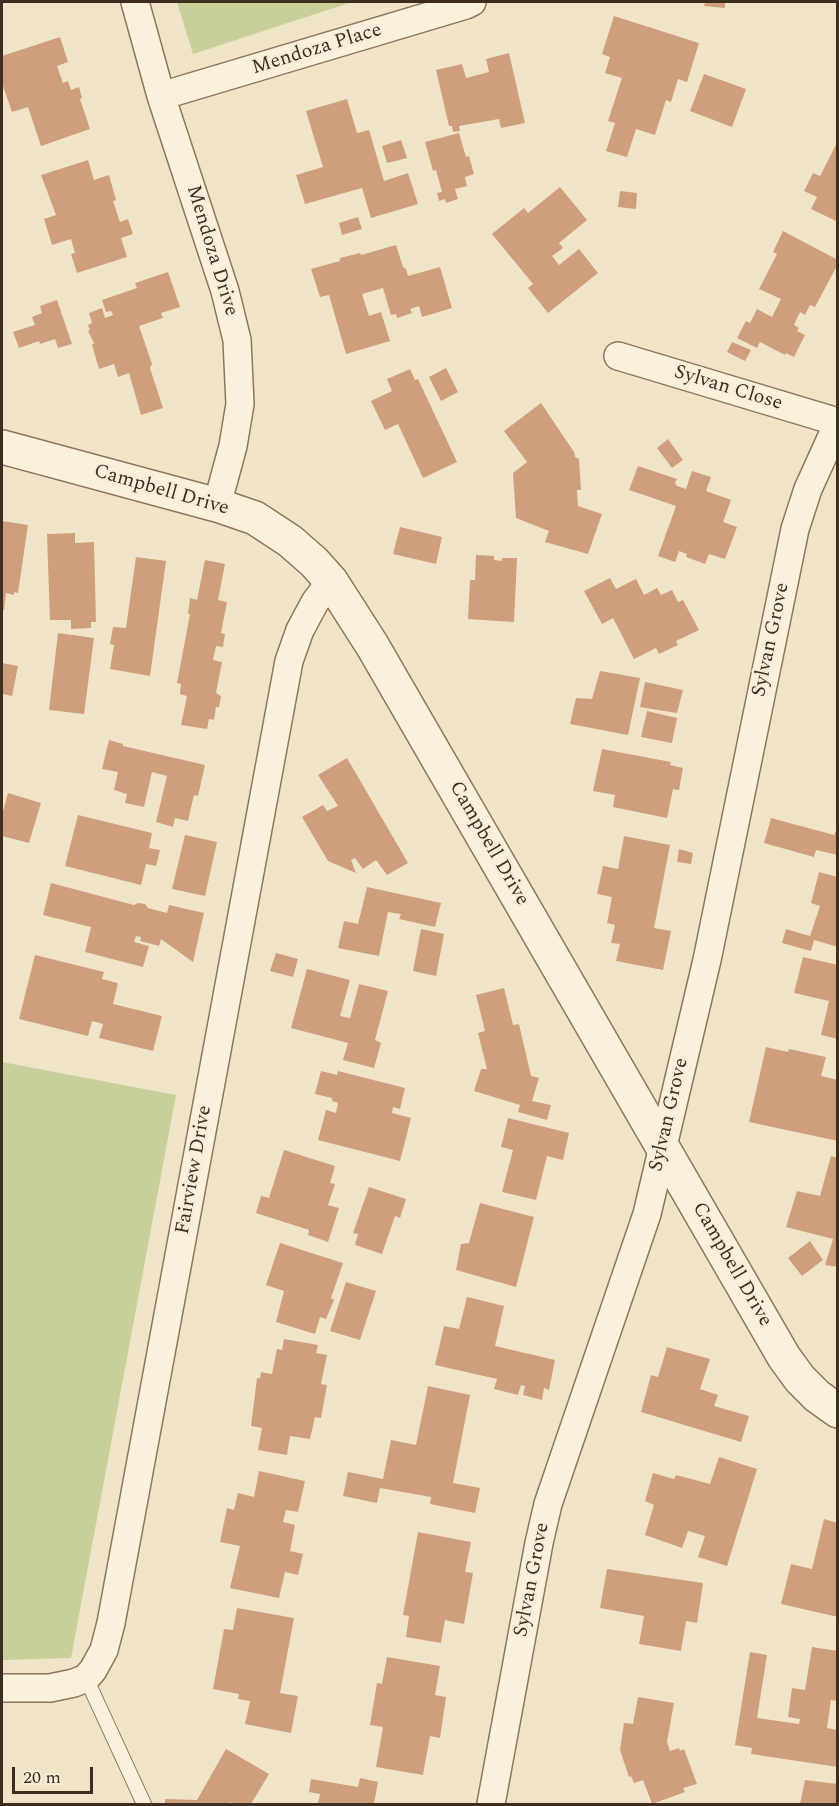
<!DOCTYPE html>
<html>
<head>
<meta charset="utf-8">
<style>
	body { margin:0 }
	#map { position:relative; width:839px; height:1806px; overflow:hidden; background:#f0e4c8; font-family:Spectral,serif }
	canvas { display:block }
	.frame { position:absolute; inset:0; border:3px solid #3d2e20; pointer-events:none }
	.scale { position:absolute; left:12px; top:1767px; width:81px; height:27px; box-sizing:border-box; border:3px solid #3d2e20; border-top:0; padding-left:8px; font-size:18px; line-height:21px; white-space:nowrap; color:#3d2e20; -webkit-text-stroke:4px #f7eed8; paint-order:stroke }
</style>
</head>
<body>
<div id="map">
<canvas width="839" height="1806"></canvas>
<div class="frame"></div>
<div class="scale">20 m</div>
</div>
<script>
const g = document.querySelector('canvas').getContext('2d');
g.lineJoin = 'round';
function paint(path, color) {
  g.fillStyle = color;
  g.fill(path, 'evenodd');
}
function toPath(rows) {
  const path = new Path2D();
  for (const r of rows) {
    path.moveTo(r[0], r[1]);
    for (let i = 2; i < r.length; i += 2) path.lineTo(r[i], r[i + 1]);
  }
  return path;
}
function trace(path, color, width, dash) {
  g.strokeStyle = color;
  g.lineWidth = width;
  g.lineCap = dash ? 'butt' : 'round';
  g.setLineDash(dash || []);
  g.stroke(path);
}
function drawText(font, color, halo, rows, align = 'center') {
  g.font = font + ' Spectral,serif';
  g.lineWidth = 5;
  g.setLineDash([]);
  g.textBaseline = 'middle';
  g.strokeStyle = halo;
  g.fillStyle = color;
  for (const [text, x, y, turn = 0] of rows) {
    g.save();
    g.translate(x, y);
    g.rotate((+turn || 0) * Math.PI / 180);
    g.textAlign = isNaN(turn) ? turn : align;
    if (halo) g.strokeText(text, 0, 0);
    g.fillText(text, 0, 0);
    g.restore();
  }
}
paint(toPath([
	[177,2,352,2,193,54],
	[2,1062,176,1095,71,1658,2,1660]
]), '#c9cf9b');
paint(toPath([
	[705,2,725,2,725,8,704,6],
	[614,16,699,43,687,82,678,79,671,102,666,100,655,135,636,129,627,157,606,151,615,123,608,121,622,78,605,73,610,57,602,54],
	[60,37,68,62,57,66,63,83,68,81,71,90,79,87,82,98,80,99,90,129,41,146,28,107,12,112,3,86,2,56],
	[509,53,525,123,501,128,499,119,459,126,460,131,453,132,452,126,449,126,436,70,462,64,466,78,489,72,486,59],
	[704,74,746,89,732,127,690,111],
	[347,99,357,133,369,130,384,181,408,173,418,204,371,218,362,188,305,204,296,175,323,167,306,111],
	[459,133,466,157,469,156,474,174,465,177,467,186,455,189,458,199,446,203,445,199,439,201,437,193,442,192,436,170,433,171,425,142],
	[401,140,407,158,387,163,382,146],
	[838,141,838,222,811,209,817,197,804,191,813,173,820,176],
	[88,160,94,180,109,175,116,200,113,201,120,222,128,219,133,234,121,238,127,257,77,273,71,254,75,253,71,239,52,245,44,219,56,215,41,175],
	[560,187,587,220,559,243,563,248,552,256,559,265,579,249,598,273,548,313,528,288,533,284,492,234,524,208,528,213],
	[620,191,637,193,636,209,618,207],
	[358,217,362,229,342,235,339,223],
	[783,231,838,260,838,264,815,307,810,305,805,315,800,312,794,325,799,328,797,331,805,335,794,357,786,353,785,355,760,342,757,348,737,338,746,321,750,323,757,309,772,317,781,299,759,289,777,254,773,252],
	[396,245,403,267,406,269,408,276,440,267,452,308,422,317,419,306,410,309,412,313,397,318,396,314,391,315,383,288,362,294,369,316,381,312,390,341,346,354,329,295,320,297,311,269,340,261,340,258,360,253,361,255],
	[168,272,180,307,161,313,163,318,139,326,152,364,150,368,163,408,141,415,129,373,118,377,114,364,99,369,92,345,94,343,88,331,90,330,88,325,92,323,89,313,102,308,105,318,113,315,111,311,106,312,102,300,137,288,135,283],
	[57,300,72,344,58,348,55,339,40,344,39,341,19,348,13,332,35,325,32,317,42,313,40,306],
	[732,342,751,350,745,361,727,352],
	[446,368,458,392,441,401,429,377],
	[410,369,415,380,418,379,457,462,423,478,398,424,385,430,371,401,392,391,387,379],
	[541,403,574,452,575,457,579,459,581,490,577,490,578,506,602,514,588,554,545,542,549,531,516,518,513,473,527,462,504,431],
	[668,439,683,460,672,468,657,448],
	[638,466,677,479,675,483,677,486,686,489,692,471,711,477,706,491,731,500,723,522,737,527,725,559,709,554,705,564,686,557,687,554,679,551,675,562,658,556,676,506,629,490],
	[2,521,28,525,18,593,14,592,14,595,6,593,4,610,2,610],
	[400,527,442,537,436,564,393,554],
	[75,533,75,543,94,542,96,622,91,622,91,628,71,629,71,620,50,620,47,534],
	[476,555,494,556,494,560,502,561,502,558,517,558,514,622,468,619,470,580,475,580],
	[136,557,166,561,150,676,110,669,114,645,110,644,113,627,126,628],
	[205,560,225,564,218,600,227,602,221,633,225,634,223,647,216,646,213,660,222,662,216,693,221,696,219,707,216,707,214,720,209,719,207,729,181,725,187,696,180,694,181,684,177,683,190,614,188,614,190,598,197,600],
	[610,578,616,589,636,579,644,595,657,588,661,595,672,590,678,602,683,600,699,630,676,641,678,645,659,654,656,648,634,659,613,618,602,624,584,591],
	[58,633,94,638,84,714,49,710],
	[2,663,18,666,12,696,2,694],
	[600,671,640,678,628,735,570,724,576,698,592,699],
	[645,682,683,690,677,713,640,707],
	[647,711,677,718,672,743,641,737],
	[109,740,123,744,123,746,205,765,198,796,194,795,188,821,175,818,173,827,156,822,167,776,152,772,144,807,125,803,127,794,114,790,118,772,102,769],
	[602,749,671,762,670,765,683,768,679,790,673,789,667,818,613,807,615,795,593,791],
	[347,758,408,863,387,875,376,860,363,869,355,858,351,860,356,873,328,861,302,817,323,805,327,811,338,806,318,775],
	[8,793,41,803,29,843,2,836,2,815],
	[78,815,152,833,149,848,160,850,156,866,146,864,141,885,65,866],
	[771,818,834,835,838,827,838,855,816,850,814,857,764,843],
	[185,835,217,842,205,896,172,889],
	[624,836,670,845,654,928,671,931,663,970,616,961,620,944,611,943,615,925,607,923,612,897,597,894,603,866,618,869],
	[679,849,693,853,691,864,677,862],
	[819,872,838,877,838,947,814,940,811,951,782,943,786,929,810,936,820,906,811,903],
	[51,883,134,905,138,903,145,904,148,908,167,913,169,905,204,913,193,962,161,939,159,946,140,941,141,937,136,936,134,942,149,946,143,967,85,952,91,927,43,915],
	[367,887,441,903,435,927,399,919,401,914,388,912,379,956,338,948,344,921,358,924],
	[421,929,444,934,436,976,413,971],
	[276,953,298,959,293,977,270,971],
	[35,955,104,972,102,979,118,983,113,1004,162,1016,153,1051,99,1038,103,1024,92,1021,88,1036,19,1019],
	[803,957,838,965,838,1039,821,1035,829,1001,794,993],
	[307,969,350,980,340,1016,350,1018,359,984,388,991,375,1040,381,1043,374,1068,343,1060,348,1043,291,1028],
	[504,988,513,1025,519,1024,531,1076,539,1078,532,1101,551,1105,547,1120,518,1112,520,1105,474,1091,481,1069,487,1069,478,1033,485,1031,476,995],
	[766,1047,788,1052,789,1049,826,1057,821,1076,838,1080,836,1097,838,1098,838,1141,749,1122],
	[321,1071,337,1075,338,1071,405,1088,400,1109,393,1107,392,1113,411,1118,400,1161,318,1140,326,1110,336,1113,338,1103,332,1101,332,1098,315,1094],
	[508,1118,569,1133,563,1160,547,1156,536,1200,502,1192,513,1150,501,1147],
	[284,1150,335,1166,330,1183,335,1184,328,1205,339,1208,328,1242,308,1235,309,1230,256,1213,261,1196,269,1198],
	[831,1156,838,1158,838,1267,825,1265,833,1239,786,1227,797,1191,820,1196],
	[369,1187,406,1199,400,1218,395,1216,382,1254,355,1245,358,1234,353,1233],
	[480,1203,534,1217,516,1287,456,1270,461,1244,469,1243],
	[810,1241,823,1260,802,1276,788,1258],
	[280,1243,343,1263,331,1298,334,1300,326,1319,320,1317,315,1334,276,1322,284,1291,266,1285],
	[346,1282,376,1291,360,1340,330,1331],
	[467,1297,504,1306,495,1346,555,1360,549,1390,544,1388,542,1400,523,1395,525,1386,521,1385,518,1395,494,1389,497,1379,435,1365,444,1326,459,1329],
	[284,1339,318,1345,316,1353,327,1355,321,1384,327,1385,321,1418,315,1417,310,1439,290,1436,287,1455,258,1450,262,1428,251,1426,257,1378,260,1378,261,1372,272,1374,277,1349,282,1350],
	[667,1347,710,1359,700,1389,718,1395,714,1406,749,1416,741,1442,641,1412,651,1375,658,1377],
	[428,1386,470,1395,453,1483,480,1488,475,1513,430,1504,431,1497,380,1488,377,1503,343,1496,348,1472,383,1479,391,1440,416,1445],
	[719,1457,757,1469,727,1566,698,1557,705,1536,688,1531,682,1548,645,1535,654,1505,645,1501,653,1473,674,1479,676,1475,710,1484],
	[259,1471,305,1481,298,1512,286,1510,283,1522,295,1525,290,1551,303,1554,298,1575,285,1572,279,1598,230,1588,240,1546,220,1542,227,1508,234,1510,238,1493,254,1497],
	[824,1519,838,1523,838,1589,836,1597,838,1597,838,1617,781,1604,791,1564,812,1569],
	[418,1532,471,1542,465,1572,473,1573,464,1624,445,1620,441,1643,406,1637,409,1616,403,1615],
	[607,1569,703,1583,697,1623,686,1621,681,1651,639,1644,644,1616,600,1608],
	[237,1608,294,1618,280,1693,298,1696,291,1733,245,1724,250,1701,238,1699,239,1694,213,1689,224,1629,233,1630],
	[812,1647,838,1651,838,1701,831,1700,827,1728,838,1730,838,1767,751,1754,752,1748,735,1745,750,1652,767,1655,757,1718,799,1724,800,1719,788,1717,792,1688,805,1690],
	[387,1657,440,1666,435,1695,446,1697,440,1738,430,1736,423,1775,376,1767,383,1727,370,1725,377,1683,382,1684],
	[638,1697,674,1703,667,1742,670,1751,679,1748,680,1751,684,1749,697,1784,683,1788,685,1792,652,1804,643,1780,634,1783,631,1776,629,1777,620,1750,624,1723,633,1724],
	[226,1749,269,1774,251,1804,234,1804,230,1802,229,1804,165,1804,165,1799,197,1800],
	[360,1778,378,1782,374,1804,318,1804,320,1794,309,1792,311,1779,358,1787],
	[805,1780,838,1784,838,1804,800,1804]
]), '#cf9f7d');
const service = toPath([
	[86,1678,144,1804]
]);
const minor = toPath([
	[135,2,161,96,225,291,237,340,240,404,233,446,217,505],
	[161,96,466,5,472,2],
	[618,356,838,422],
	[2,1688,50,1688,74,1683,86,1678,93,1670,104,1650,111,1623,289,661,300,630,315,602,331,581],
	[491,1804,539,1543,548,1504,647,1214,707,960,795,529,808,489,838,423]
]);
const tertiary = toPath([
	[2,447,217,505,255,518,290,541,314,562,331,581,372,645,784,1357,800,1379,817,1396,838,1411]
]);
trace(service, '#8d765c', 16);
trace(minor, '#8d765c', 30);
trace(tertiary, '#8d765c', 36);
trace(service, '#faf1dc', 14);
trace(minor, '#faf1dc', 27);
trace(tertiary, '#faf1dc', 33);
drawText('20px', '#3d2e20', '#f7eed8', [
	["Mendoza Place",317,50,-17],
	["Mendoza Drive",211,251,73],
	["Sylvan Close",728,389,17],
	["Campbell Drive",161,491,16],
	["Sylvan Grove",772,640,-78],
	["Campbell Drive",488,844,60],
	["Sylvan Grove",670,1115,-77],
	["Fairview Drive",195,1170,-80],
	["Campbell Drive",731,1265,60],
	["Sylvan Grove",533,1580,-79]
]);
</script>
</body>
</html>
